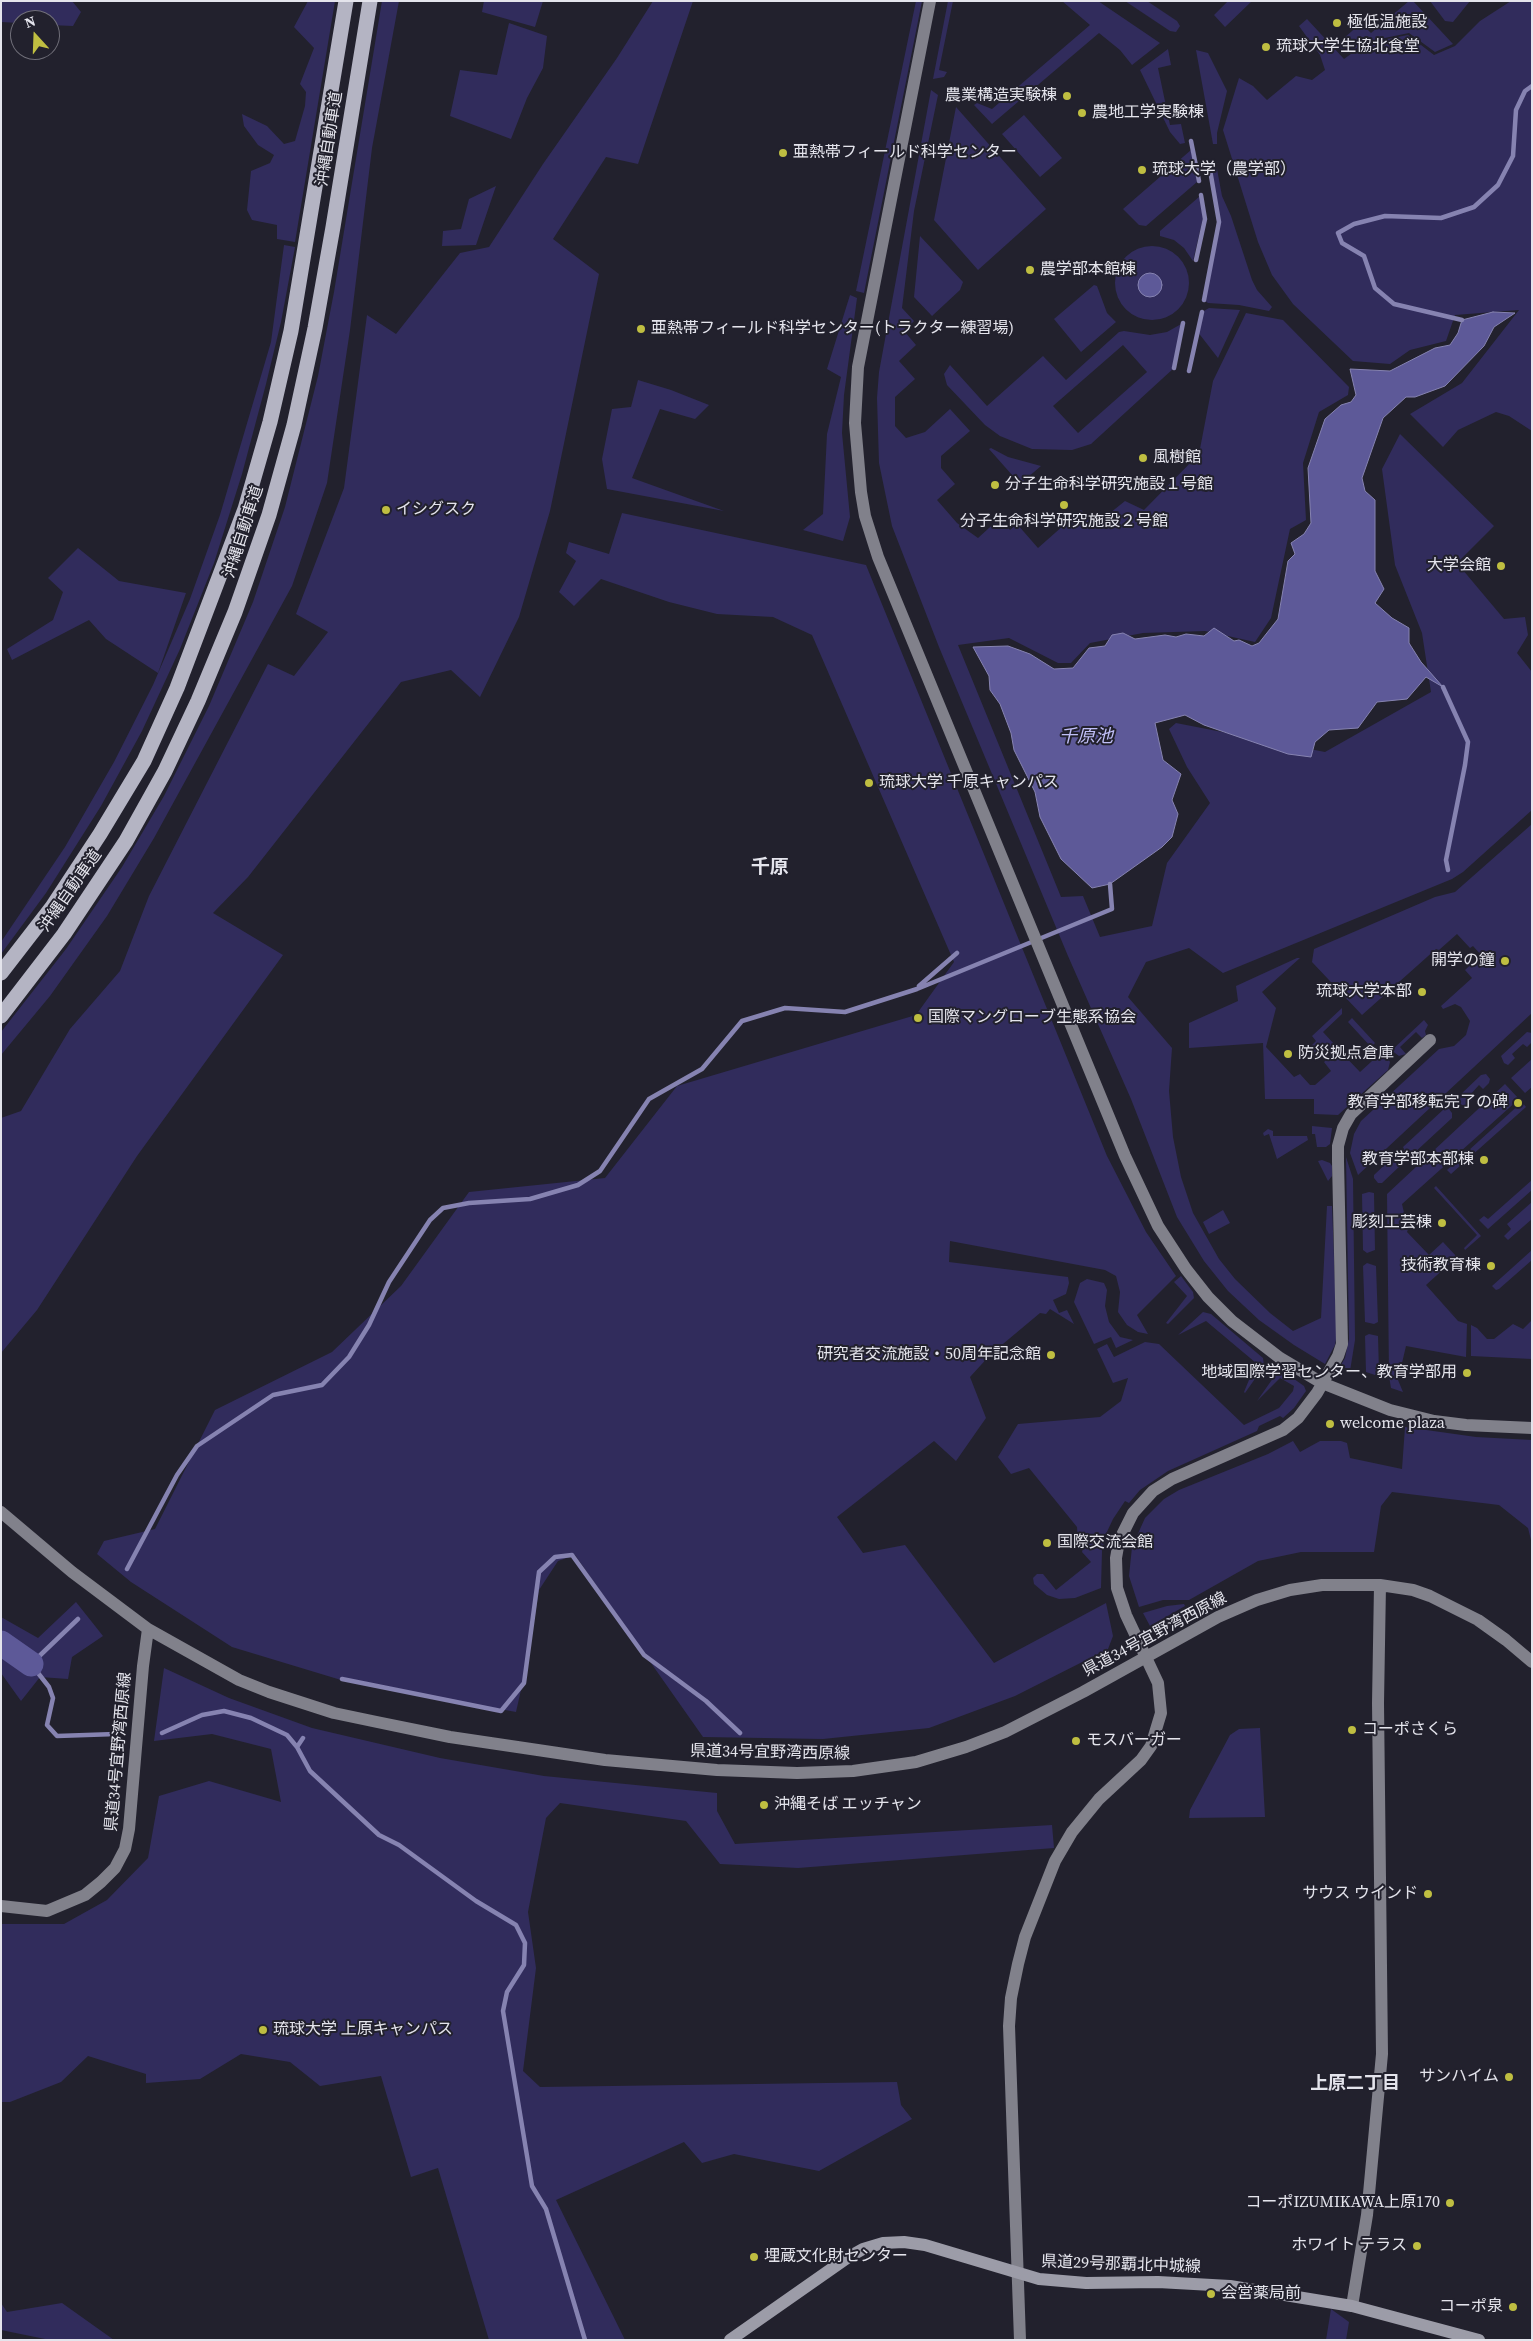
<!DOCTYPE html>
<html>
<head>
<meta charset="utf-8">
<style>
	body { margin:0 }
	#map { position:relative; width:1533px; height:2341px; overflow:hidden; background:#22212d; font-family:"Source Serif 4",serif }
	canvas { display:block }
	.frame { position:absolute; inset:0; border:2px solid #e4e4ec; pointer-events:none }
	.north { position:absolute; left:10px; top:10px; width:50px; height:50px; box-sizing:border-box; background:#22212d; border:1px solid #706f79; border-radius:50%; rotate:340deg; font-size:14px; font-weight:700; line-height:20px; text-align:center; color:#e4e4ec }
	.north::after { content:''; display:block; margin:auto; width:18px; height:22px; background:#bfbe41; clip-path:polygon(50% 0,100% 100%,50% 72%,0 100%) }
</style>
</head>
<body>
<div id="map">
<canvas width="1533" height="2341"></canvas>
<div class="frame"></div>
<div class="north">N</div>
</div>
<script>
const g = document.querySelector('canvas').getContext('2d');
g.lineJoin = 'round';
function paint(path, color) {
  g.fillStyle = color;
  g.fill(path, 'evenodd');
}
function toPath(rows) {
  const path = new Path2D();
  for (const r of rows) {
    if (r.length === 3) {
      path.moveTo(r[0] + r[2], r[1]);
      path.arc(r[0], r[1], r[2], 0, 2 * Math.PI);
      continue;
    }
    path.moveTo(r[0], r[1]);
    for (let i = 2; i < r.length; i += 2) path.lineTo(r[i], r[i + 1]);
  }
  return path;
}
function trace(path, color, width, dash) {
  g.strokeStyle = color;
  g.lineWidth = width;
  g.lineCap = dash ? 'butt' : 'round';
  g.setLineDash(dash || []);
  g.stroke(path);
}
function drawText(font, color, halo, rows, align = 'center') {
  g.font = font + ' "Source Serif 4","Noto Sans JP",serif';
  g.lineWidth = 4;
  g.setLineDash([]);
  g.textBaseline = 'middle';
  g.strokeStyle = halo;
  g.fillStyle = color;
  for (const [text, x, y, turn = 0] of rows) {
    g.save();
    g.translate(x, y);
    g.rotate((+turn || 0) * Math.PI / 180);
    g.textAlign = isNaN(turn) ? turn : align;
    if (halo) g.strokeText(text, 0, 0);
    g.fillText(text, 0, 0);
    g.restore();
  }
}
paint(toPath([
	[1,1,72,1,81,12,73,26,50,25,50,20,20,20,20,23,1,22],
	[308,1,335,1,295,242,277,239,277,225,252,220,247,210,251,171,270,163,274,155,258,145,244,126,242,114,267,126,284,144,295,141,305,106,306,92,300,84,314,48,294,27],
	[382,1,399,1,372,148,350,330,327,483,292,586,154,838,107,916,50,996,1,1055,1,1032,66,949,122,867,164,796,209,706,253,602,285,507,318,376,334,292],
	[484,1,543,1,535,27,482,12],
	[653,1,693,1,638,164,606,157,553,239,599,274,550,511,519,617,480,697,451,670,401,682,248,877,213,913,283,955,137,1156,37,1310,1,1353,1,1118,21,1111,70,1029,120,971,149,896,268,664,294,676,328,632,296,614,344,488,367,315,396,334,460,253,489,247,543,164,617,58],
	[916,1,922,1,864,293,856,291],
	[948,1,953,1,939,70,947,72,944,77,933,79],
	[1062,1,1098,1,1160,43,1132,65,1120,50,1099,33,992,124,974,105,977,103,992,109,1090,25],
	[1125,1,1147,1,1177,21,1180,26,1176,32,1170,31],
	[1228,1,1252,1,1225,27,1214,15],
	[1409,1,1413,1,1453,44,1435,52,1409,33,1365,42,1348,54,1334,47,1361,23,1371,33],
	[1430,1,1470,1,1453,22,1445,21],
	[1511,1,1532,1,1532,431,1509,416,1496,412,1458,430,1443,447,1410,414,1462,383,1519,310,1455,315,1446,341,1410,350,1390,364,1353,361,1293,304,1272,275,1258,242,1223,130,1239,78,1253,86,1267,100,1296,76,1312,80,1325,70,1320,55,1299,26,1307,19,1344,59,1366,43,1408,35,1434,55,1455,46,1480,21],
	[509,23,547,36,543,68,527,98,511,139,450,116,460,70,497,75],
	[1168,49,1171,65,1158,68,1170,125,1181,124,1185,143,1180,144,1170,132,1140,70],
	[1196,50,1208,53,1227,91,1217,133,1217,144,1213,144],
	[931,90,938,95,914,211,902,308,914,321,904,331,916,345,899,361,915,379,895,397,895,426,906,438,925,432,950,409,970,431,941,456,941,468,955,484,937,500,957,523,978,538,1000,518,1010,530,1017,524,1038,548,1081,510,1095,525,1125,501,1144,510,1199,454,1213,381,1246,313,1283,320,1349,387,1348,395,1319,412,1303,463,1306,520,1290,529,1271,618,1255,642,1205,631,1143,633,1090,643,1071,663,1058,663,1009,638,958,645,1061,897,1083,896,1100,937,1152,926,1167,863,1210,803,1187,767,1169,729,1176,723,1325,752,1431,692,1422,633,1395,565,1382,469,1400,434,1494,526,1457,563,1504,619,1525,617,1528,635,1517,653,1532,672,1532,810,1463,872,1452,879,1223,973,1189,948,1146,962,1128,997,1172,1048,1169,1091,1173,1137,1181,1177,1193,1213,1219,1259,1235,1279,1270,1313,1293,1331,1321,1318,1327,1206,1332,1206,1337,1334,1335,1345,1325,1364,1294,1345,1259,1320,1228,1291,1204,1261,1177,1217,1131,1099,1068,956,939,647,892,526,879,463,877,398,879,372],
	[956,107,1046,209,978,270,934,220],
	[1024,115,1062,158,1040,177,1002,134],
	[1191,150,1197,182,1146,226,1139,225,1123,209],
	[1217,169,1222,196,1231,216,1252,280,1257,290,1272,307,1269,311,1239,305,1208,303,1204,300,1219,222,1210,170],
	[496,186,476,245,442,246,443,231,461,229,469,199],
	[1200,196,1203,218,1193,261,1184,248,1174,240,1160,236,1160,231],
	[920,236,963,282,960,290,932,316,914,297],
	[284,245,295,247,281,322,266,384,242,474,214,563,180,649,142,731,101,806,46,893,1,954,1,942,65,847,114,762,153,685,190,599,220,515,271,342],
	[1152,283,37],
	[1094,285,1097,286,1107,313,1116,322,1081,352,1054,319],
	[850,295,857,298,844,395,842,433,850,517,843,541,803,530,823,514,827,434,841,377,827,369],
	[1209,308,1240,310,1218,358,1197,331,1202,312],
	[1183,323,1174,368,1091,444,1072,450,1032,449,1000,436,985,425,947,385,944,374,950,365,987,406,1043,356,1066,380,1119,332,1124,331,1150,335,1167,332],
	[1123,345,1147,372,1078,433,1053,406],
	[638,380,671,390,709,405,695,419,660,409,632,478,724,511,607,489,602,459,612,409,631,407],
	[991,448,1008,457,1041,466,1020,484,989,449],
	[622,513,866,565,1107,1156,1146,1232,1176,1276,1137,1315,1148,1334,1138,1332,1127,1325,1118,1312,1120,1292,1116,1276,1105,1270,950,1241,949,1262,1068,1277,1069,1283,1066,1294,1053,1300,1059,1313,1067,1310,1074,1324,1050,1309,1046,1314,1040,1313,991,1354,970,1377,986,1418,956,1461,934,1441,837,1517,863,1553,905,1545,994,1663,1106,1603,1113,1636,1108,1649,1015,1696,929,1728,823,1739,703,1737,575,1555,558,1561,539,1590,528,1659,516,1712,341,1680,232,1647,131,1582,97,1554,104,1541,155,1529,215,1410,332,1352,401,1286,469,1192,605,1178,677,1086,916,1015,954,962,812,635,773,617,717,614,669,602,601,579,574,606,559,592,576,561,566,553,569,542,609,554],
	[78,548,119,581,186,593,158,673,106,639,89,620,12,660,7,649,53,620,63,592,48,578],
	[1532,824,1532,1013,1358,1175,1350,1153,1354,1134,1361,1121,1439,1049,1454,1046,1466,1035,1470,1021,1461,1007,1455,1004,1443,1009,1441,1006,1472,978,1465,970,1481,955,1473,946,1470,948,1457,934,1439,950,1436,949,1362,1015,1312,962,1314,949,1435,897,1455,892],
	[1297,958,1300,958,1262,992,1276,1008,1266,1047,1294,1077,1300,1074,1310,1085,1315,1085,1331,1071,1324,1062,1338,1049,1360,1072,1383,1051,1390,1062,1388,1070,1338,1115,1314,1114,1314,1099,1265,1099,1263,1043,1189,1048,1189,1023,1238,1001,1236,986],
	[1342,1008,1342,1014,1323,1032,1335,1045,1320,1058,1310,1047,1316,1041,1312,1036],
	[1352,1018,1375,1043,1371,1047,1348,1022],
	[1424,1020,1428,1025,1425,1031,1426,1035,1422,1038,1416,1032,1400,1047,1406,1054,1399,1056,1395,1053,1392,1050],
	[1527,1032,1532,1033,1532,1042,1527,1047,1523,1044,1512,1054,1515,1058,1508,1065,1504,1063,1501,1056],
	[1532,1059,1532,1087,1525,1093,1511,1078],
	[1486,1074,1490,1079,1489,1083,1483,1089,1479,1085,1470,1095,1473,1099,1467,1105,1462,1105,1458,1101,1458,1097,1481,1075],
	[1505,1084,1519,1099,1402,1204,1405,1217,1410,1224,1407,1232,1429,1255,1443,1242,1457,1257,1426,1285,1458,1321,1467,1324,1466,1357,1406,1346,1398,1380,1403,1392,1391,1388,1389,1376,1387,1194],
	[1522,1102,1526,1107,1451,1174,1447,1170],
	[1444,1109,1449,1109,1452,1113,1452,1118,1412,1155,1407,1155,1403,1147],
	[1312,1126,1332,1128,1330,1144,1326,1147,1317,1147,1315,1134,1312,1134],
	[1268,1129,1273,1131,1273,1136,1307,1136,1308,1140,1277,1159,1269,1134,1264,1136,1263,1133],
	[1346,1157,1353,1179,1355,1340,1350,1371,1341,1365,1345,1358,1349,1339],
	[1393,1157,1397,1158,1401,1165,1382,1183,1378,1183,1374,1178,1374,1175],
	[1322,1160,1330,1163,1332,1166,1332,1176,1328,1181,1318,1161],
	[1532,1180,1532,1190,1488,1229,1479,1220,1484,1216,1488,1219],
	[1436,1186,1481,1236,1465,1250,1464,1248,1477,1235,1434,1188],
	[1369,1192,1374,1193,1375,1250,1367,1253,1363,1250,1362,1194],
	[1532,1202,1532,1219,1508,1240,1504,1236,1511,1229,1507,1224],
	[1223,1210,1230,1223,1209,1234,1203,1222],
	[1532,1250,1532,1260,1499,1289,1496,1290,1492,1286],
	[1367,1263,1376,1266,1378,1322,1374,1324,1365,1322,1363,1266],
	[1181,1276,1193,1292,1194,1298,1168,1324,1166,1323,1187,1296,1174,1282],
	[1087,1279,1104,1283,1107,1290,1105,1306,1109,1322,1120,1337,1133,1340,1116,1348,1111,1337,1094,1344,1074,1302,1080,1283],
	[1203,1312,1211,1314,1263,1358,1264,1366,1245,1393,1244,1392,1256,1363,1206,1321,1178,1335],
	[1532,1320,1532,1359,1471,1356,1471,1325,1477,1328,1487,1339,1494,1339,1513,1324,1523,1329],
	[1369,1334,1378,1336,1379,1372,1375,1375,1366,1372,1365,1336],
	[1145,1342,1159,1344,1244,1425,1279,1408,1293,1391,1294,1386,1280,1378,1257,1401,1276,1374,1280,1372,1287,1374,1304,1386,1306,1391,1294,1408,1283,1418,1280,1416,1259,1426,1257,1431,1168,1471,1140,1490,1129,1503,1125,1501,1113,1519,1105,1536,1102,1551,1101,1588,1075,1598,1059,1599,1047,1595,1034,1584,1033,1578,1037,1574,1043,1574,1056,1590,1091,1562,1082,1552,1084,1545,1078,1541,1077,1527,1029,1468,1011,1474,998,1457,1018,1424,1100,1417,1121,1401,1128,1378,1113,1383,1097,1349,1107,1344,1114,1357],
	[1405,1427,1476,1437,1532,1440,1532,1544,1528,1528,1499,1505,1392,1492,1381,1506,1374,1552,1301,1552,1258,1561,1189,1600,1163,1600,1139,1607,1129,1576,1132,1547,1145,1518,1164,1499,1179,1490,1268,1454,1293,1441,1300,1452,1320,1441,1341,1441,1347,1443,1350,1458,1402,1469],
	[76,1602,103,1636,72,1657,68,1679,40,1677,21,1701,1,1673,1,1617,38,1638],
	[1184,1604,1185,1606,1150,1626,1143,1613,1167,1606],
	[164,1668,229,1698,312,1728,440,1758,544,1776,717,1793,717,1811,735,1844,1052,1825,1054,1848,798,1868,720,1864,686,1821,560,1803,546,1818,528,1912,536,1968,523,2071,540,2087,897,2082,901,2105,912,2119,819,2171,734,2154,702,2163,684,2142,556,2200,625,2340,489,2340,438,2168,411,2177,381,2076,320,2086,290,2062,241,2054,200,2079,146,2083,146,2074,88,2056,61,2082,10,2102,1,2102,1,1924,64,1924,107,1900,148,1858,159,1796,209,1781,281,1802,271,1749,212,1734,154,1741],
	[1260,1728,1265,1817,1189,1818,1190,1810,1230,1735,1239,1729],
	[1,2303,7,2312,62,2303,114,2340,50,2340,1,2330],
	[1331,2309,1349,2322,1346,2340,1326,2340]
]), '#312c5c');
const water = toPath([
	[1150,285,12],
	[1493,312,1515,313,1494,327,1484,346,1445,386,1415,397,1406,397,1383,418,1362,478,1365,491,1375,500,1375,571,1384,589,1375,603,1392,618,1409,628,1409,643,1421,662,1443,687,1426,677,1407,699,1377,702,1358,728,1329,730,1315,742,1311,757,1288,754,1204,725,1185,715,1155,723,1163,760,1181,774,1172,800,1178,814,1172,837,1162,847,1110,884,1092,888,1061,859,1040,817,1035,792,1014,750,1011,733,1000,704,990,690,989,676,973,647,1008,646,1030,654,1054,669,1073,668,1089,648,1105,646,1112,635,1123,633,1135,639,1165,635,1176,637,1186,634,1204,636,1214,628,1234,641,1239,640,1252,646,1259,643,1278,619,1288,561,1295,554,1291,543,1304,534,1311,523,1308,468,1325,419,1341,405,1351,402,1356,395,1350,369,1390,371,1435,348,1450,345,1458,333,1462,320,1493,312]
]);
paint(water, '#5d5998');
trace(water, '#8683b1', 1);
trace(toPath([
	[1191,141,1199,181],
	[1196,260,1205,219,1201,195],
	[1204,300,1219,222,1210,170],
	[1462,320,1394,304,1375,288,1364,256,1342,243,1338,233,1354,224,1385,216,1441,218,1474,207,1498,185,1513,156,1516,110,1525,91,1532,86],
	[1174,368,1183,323],
	[1189,371,1202,312],
	[1443,687,1468,742,1465,765,1446,860,1448,870],
	[919,986,957,953],
	[127,1569,177,1475,197,1446,273,1395,322,1385,349,1357,369,1325,389,1282,430,1220,443,1208,469,1203,530,1199,578,1185,600,1171,649,1099,702,1069,742,1021,785,1008,845,1012,917,989,1112,909,1110,884],
	[78,1619,31,1664,49,1687,53,1698,47,1725,57,1736,116,1734],
	[342,1679,501,1711,524,1683,539,1572,555,1557,572,1555,644,1655,706,1701,740,1733],
	[162,1733,202,1715,224,1711,251,1718,287,1735,297,1747,310,1771,379,1835,399,1845,476,1901,516,1925,525,1943,524,1965,507,1992,503,2011,532,2186,546,2209,585,2340],
	[297,1747,303,1738]
]), '#8683b1', 4.5);
trace(toPath([
	[1,1643,31,1664]
]), '#5d5998', 25);
trace(toPath([
	[930,1,858,367,855,423,861,492,865,516,878,557,1125,1156,1158,1226,1186,1269,1208,1297,1232,1321,1280,1358,1322,1383,1390,1410,1434,1421,1466,1425,1532,1428],
	[1,1512,72,1572,148,1629,239,1680,269,1692,334,1713,377,1722,450,1737,605,1760,717,1770,797,1773,853,1771,916,1762,966,1747,1005,1732,1083,1692,1218,1617,1257,1600,1290,1590,1322,1585,1380,1585,1413,1590,1430,1596,1478,1620,1506,1640,1532,1662],
	[1,1906,47,1911,85,1895,101,1882,115,1868,125,1849,129,1829,143,1666,148,1629],
	[1352,2306,1367,2215,1382,2054,1378,1703,1380,1585],
	[1020,2340,1009,2026,1011,1998,1018,1964,1025,1937,1055,1861,1072,1832,1099,1799,1141,1760,1151,1746,1161,1713,1158,1683,1126,1615,1117,1588,1116,1558,1119,1541,1133,1513,1153,1491,1172,1479,1283,1430,1298,1418,1317,1393,1338,1356,1342,1344,1338,1161,1338,1146,1343,1128,1351,1114,1430,1040]
]), '#81818b', 12);
trace(toPath([
	[730,2340,847,2258,863,2249,883,2243,904,2242,925,2245,1039,2279,1086,2283,1158,2282,1230,2286,1352,2306,1479,2340]
]), '#9c9ca8', 12);
trace(toPath([
	[1,973,52,907,100,834,144,761,177,688,245,509,270,422,291,331,346,1],
	[1,1016,64,934,126,841,165,771,198,701,235,612,269,515,294,425,315,328,333,227,370,1]
]), '#b4b4c3', 15);
for (const [x, y, r, color] of [
	[1337,23,5,"#bfbe41"],
	[1266,47,5,"#bfbe41"],
	[1067,96,5,"#bfbe41"],
	[1082,113,5,"#bfbe41"],
	[783,153,5,"#bfbe41"],
	[1142,170,5,"#bfbe41"],
	[1030,270,5,"#bfbe41"],
	[641,329,5,"#bfbe41"],
	[1143,458,5,"#bfbe41"],
	[995,485,5,"#bfbe41"],
	[1064,505,5,"#bfbe41"],
	[386,510,5,"#bfbe41"],
	[1501,566,5,"#bfbe41"],
	[869,783,5,"#bfbe41"],
	[1505,961,5,"#bfbe41"],
	[1422,992,5,"#bfbe41"],
	[918,1018,5,"#bfbe41"],
	[1288,1054,5,"#bfbe41"],
	[1518,1103,5,"#bfbe41"],
	[1484,1160,5,"#bfbe41"],
	[1442,1223,5,"#bfbe41"],
	[1491,1266,5,"#bfbe41"],
	[1051,1355,5,"#bfbe41"],
	[1467,1373,5,"#bfbe41"],
	[1330,1424,5,"#bfbe41"],
	[1047,1543,5,"#bfbe41"],
	[1352,1730,5,"#bfbe41"],
	[1076,1741,5,"#bfbe41"],
	[764,1805,5,"#bfbe41"],
	[1428,1894,5,"#bfbe41"],
	[263,2030,5,"#bfbe41"],
	[1509,2077,5,"#bfbe41"],
	[1450,2203,5,"#bfbe41"],
	[1417,2246,5,"#bfbe41"],
	[754,2257,5,"#bfbe41"],
	[1211,2294,5,"#bfbe41"],
	[1513,2307,5,"#bfbe41"]
]) {
  const dot = new Path2D();
  dot.arc(x, y, r, 0, 2 * Math.PI);
  g.fillStyle = color;
  g.fill(dot);
  trace(dot, '#22212d', 2);
}
drawText('16px', '#e4e4ec', '#22212d', [
	["極低温施設",1347,23],
	["琉球大学生協北食堂",1276,47],
	["農業構造実験棟",1057,96,"right"],
	["農地工学実験棟",1092,113],
	["亜熱帯フィールド科学センター",793,153],
	["琉球大学（農学部）",1152,170],
	["農学部本館棟",1040,270],
	["亜熱帯フィールド科学センター(トラクター練習場)",651,329],
	["風樹館",1153,458],
	["分子生命科学研究施設１号館",1005,485],
	["イシグスク",396,510],
	["分子生命科学研究施設２号館",1064,522,"center"],
	["大学会館",1491,566,"right"],
	["琉球大学 千原キャンパス",879,783],
	["開学の鐘",1495,961,"right"],
	["琉球大学本部",1412,992,"right"],
	["国際マングローブ生態系協会",928,1018],
	["防災拠点倉庫",1298,1054],
	["教育学部移転完了の碑",1508,1103,"right"],
	["教育学部本部棟",1474,1160,"right"],
	["彫刻工芸棟",1432,1223,"right"],
	["技術教育棟",1481,1266,"right"],
	["研究者交流施設・50周年記念館",1041,1355,"right"],
	["地域国際学習センター、教育学部用",1457,1373,"right"],
	["welcome plaza",1340,1424],
	["国際交流会館",1057,1543],
	["コーポさくら",1362,1730],
	["モスバーガー",1086,1741],
	["沖縄そば エッチャン",774,1805],
	["サウス ウインド",1418,1894,"right"],
	["琉球大学 上原キャンパス",273,2030],
	["サンハイム",1499,2077,"right"],
	["コーポIZUMIKAWA上原170",1440,2203,"right"],
	["ホワイト テラス",1407,2246,"right"],
	["埋蔵文化財センター",764,2257],
	["会営薬局前",1221,2294],
	["コーポ泉",1503,2307,"right"]
], 'left');
drawText('16px', '#e4e4ec', '#22212d', [
	["沖縄自動車道",330,139,-81],
	["沖縄自動車道",244,532,-72],
	["沖縄自動車道",71,891,-55],
	["県道34号宜野湾西原線",1155,1635,-28],
	["県道34号宜野湾西原線",119,1752,-85],
	["県道34号宜野湾西原線",770,1753,1],
	["県道29号那覇北中城線",1121,2265,2]
]);
drawText('italic 18px', '#c0bff7', '#22212d', [
	["千原池",1086,737]
]);
drawText('bold 18px', '#e4e4ec', '#22212d', [
	["上原二丁目",1355,2084]
]);
drawText('bold 19px', '#e4e4ec', '#22212d', [
	["千原",770,868]
]);
</script>
</body>
</html>
